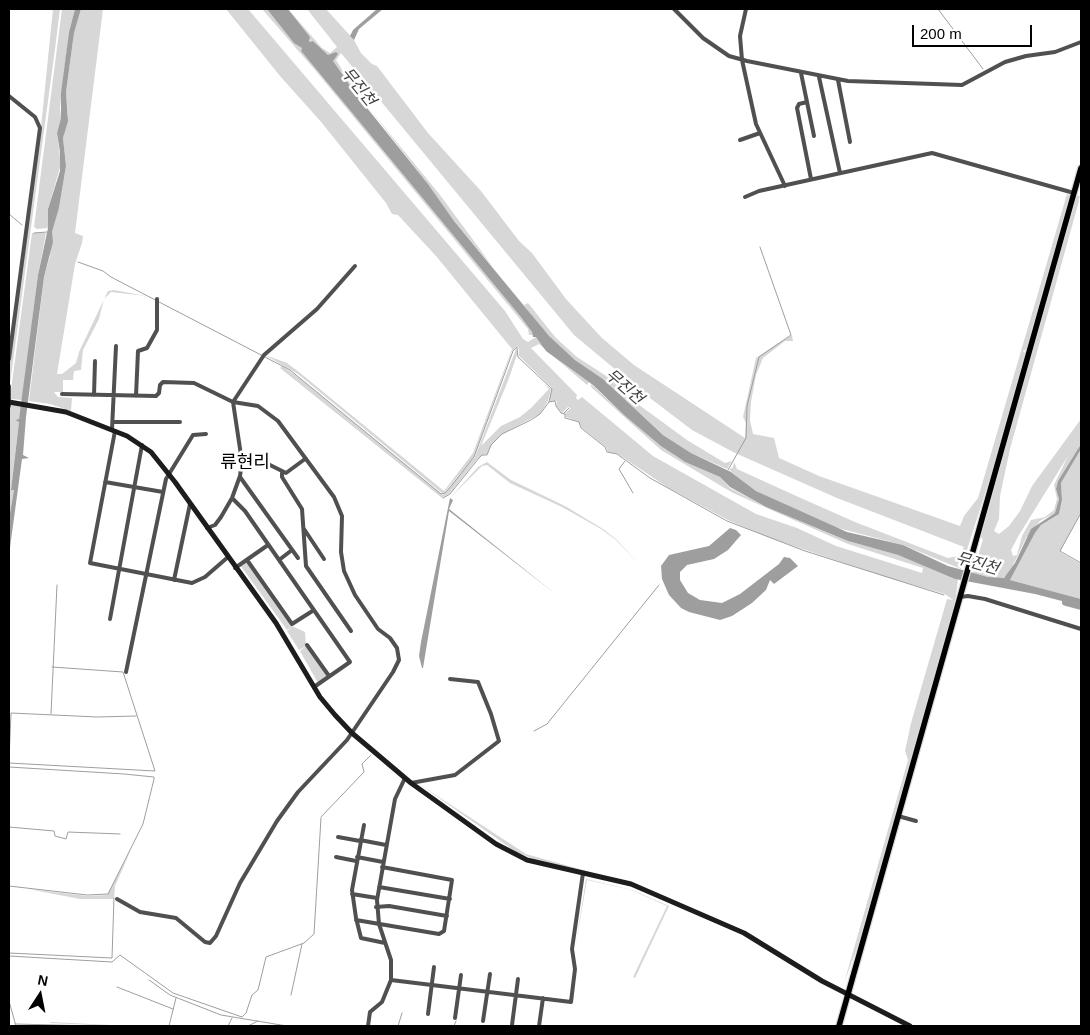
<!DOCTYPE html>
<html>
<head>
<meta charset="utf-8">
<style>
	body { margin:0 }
	#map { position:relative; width:1090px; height:1035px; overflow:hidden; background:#fff; font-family:Arial,sans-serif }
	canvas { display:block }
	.frame { position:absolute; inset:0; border:10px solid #000; pointer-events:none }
	.north { position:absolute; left:15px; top:970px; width:50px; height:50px; -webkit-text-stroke:4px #fff; paint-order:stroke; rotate:11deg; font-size:14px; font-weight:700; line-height:20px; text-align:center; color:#000 }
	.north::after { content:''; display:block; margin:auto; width:18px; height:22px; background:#000; clip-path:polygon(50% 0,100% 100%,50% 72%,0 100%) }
	.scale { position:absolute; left:912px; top:25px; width:120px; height:22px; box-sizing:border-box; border:2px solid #000; border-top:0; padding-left:6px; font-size:15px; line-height:18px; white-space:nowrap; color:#000; -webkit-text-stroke:4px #fff; paint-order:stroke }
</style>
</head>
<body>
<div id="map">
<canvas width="1090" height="1035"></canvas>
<div class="frame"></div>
<div class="north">N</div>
<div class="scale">200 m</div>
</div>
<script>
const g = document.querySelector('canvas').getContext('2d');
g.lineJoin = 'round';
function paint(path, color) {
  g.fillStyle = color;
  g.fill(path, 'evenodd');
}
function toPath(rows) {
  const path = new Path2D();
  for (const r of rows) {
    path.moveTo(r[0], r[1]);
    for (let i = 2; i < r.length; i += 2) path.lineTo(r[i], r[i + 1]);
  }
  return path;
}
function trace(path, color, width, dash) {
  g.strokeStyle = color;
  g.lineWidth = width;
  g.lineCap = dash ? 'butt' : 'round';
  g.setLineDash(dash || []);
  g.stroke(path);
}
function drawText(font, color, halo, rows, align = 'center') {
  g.font = font + ' Arial,"Noto Sans KR",sans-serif';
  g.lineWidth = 5;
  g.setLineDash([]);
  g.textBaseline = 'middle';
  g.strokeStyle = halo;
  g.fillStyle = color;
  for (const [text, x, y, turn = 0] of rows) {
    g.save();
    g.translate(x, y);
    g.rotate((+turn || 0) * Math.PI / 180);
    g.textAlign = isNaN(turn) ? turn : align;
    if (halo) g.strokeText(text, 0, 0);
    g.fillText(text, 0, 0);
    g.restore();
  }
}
paint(toPath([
	[53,9,60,9,55,49,10,384,10,348,40,137],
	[62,9,75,9,69,32,60,107,61,118,57,133,61,164,48,209,48,228,37,229,34,227],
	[81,9,103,9,75,233,83,236,82,243,75,264,57,374,62,374,76,363,79,352,108,291,114,290,146,296,111,292,104,299,99,319,83,350,81,370,74,371,73,380,63,380,63,392,54,392,58,397,72,398,71,411,50,404,29,401,44,277,50,256,52,232,59,208,66,166,63,138,68,116,66,92,74,33],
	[226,9,248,9,505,311,523,339,528,342,536,337,562,363,589,382,587,385,539,344,531,348,577,395,576,398,578,400,582,397,653,456,756,514,797,528,836,546,922,573,923,568,848,544,733,493,661,450,591,387,591,384,624,415,674,455,685,462,720,477,730,488,766,507,848,541,898,555,958,580,954,611,857,948,844,983,908,760,905,751,911,723,947,599,953,600,945,594,886,577,770,538,728,520,667,487,618,454,608,452,606,447,582,428,579,422,566,417,565,413,571,408,568,407,562,413,556,406,557,401,549,401,552,388,519,356,519,350,517,346,512,351,474,457,443,494,298,374,265,355,287,363,299,372,444,491,473,453,512,349,436,256,398,215,392,214,386,203,322,123,280,76],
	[262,9,267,9,302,48,301,51,520,316,532,332,532,335,529,335,528,329,315,70],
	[288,9,322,48,330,53,337,47,307,9,326,9,354,40,361,53,372,64,377,66,428,133,481,191,519,241,532,253,566,299,602,338,634,365,745,438,746,423,743,417,756,358,790,335,776,345,792,335,793,341,785,341,763,358,756,375,751,402,750,420,753,434,774,438,779,458,819,476,960,526,964,516,978,498,1067,194,1070,195,1026,350,1024,350,1023,352,1026,353,992,471,961,569,903,545,834,527,756,491,729,470,733,467,734,462,737,469,794,495,855,522,948,558,958,556,964,547,837,498,735,453,692,430,646,395,574,335,341,53,336,60,358,95,440,195,493,267,454,221,428,184,335,65,332,61,338,54,328,55,313,41,309,42,310,37],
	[1076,195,1079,196,1079,201,1010,449,1000,496,999,519,994,531,999,534,1009,526,1020,511,1032,486,1081,419,1081,444,1058,481,1056,489,1059,499,1055,513,1040,521,1026,538,1008,576,999,579,988,577,973,573,983,539,980,537],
	[1068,456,1054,485,1057,499,1054,510,1045,517,1031,520,1022,536,1017,555,1013,556,1011,550,1019,535],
	[32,233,46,233,38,275,22,400,11,399,11,390],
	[528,303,556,338,577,357,614,381,635,402,687,440,725,463,732,461,727,469,691,453,663,435,603,379,575,360,544,332,524,305],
	[516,349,518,352,508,381,481,446,501,426,520,417,531,408,549,389,544,384,551,389,548,401,540,414,502,434,491,445,487,454,482,455,478,458,450,493,442,498,280,368,282,366,297,376,443,495,475,457],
	[10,404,21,406,19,419,15,420,19,422,11,489,14,490,9,519],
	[1081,449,1081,512,1060,552,1081,564,1081,599,1010,580,1035,533,1041,525,1059,514,1062,500,1061,483],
	[487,462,511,480,565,506,603,529,617,540,640,565,616,540,601,529,562,507,510,483,487,465,482,466,450,498,478,467],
	[246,561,292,626,305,632,306,646,299,650,287,631,292,627,287,630,240,565],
	[306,646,327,676,318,683,300,651],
	[419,784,526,854,590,872,534,859,516,852],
	[131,850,115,886,114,899,80,899,28,889,87,896,107,895],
	[586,879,632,890,669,906,635,978,633,977,667,906,631,890,587,880,575,949],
	[51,1022,111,1025,111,1026,50,1023]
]), '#d7d7d7');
paint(toPath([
	[75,9,81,9,74,33,66,92,68,121,63,138,66,166,59,208,52,232,53,242,44,277,26,417,23,455,29,458,22,459,9,555,9,519,14,490,11,490,19,422,15,420,19,419,38,275,48,228,48,209,60,171,60,152,57,133,61,118,61,93,69,32],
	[267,9,288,9,310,37,309,42,313,41,328,55,336,52,338,54,333,61,359,98,428,184,454,221,549,336,575,360,603,379,663,435,691,453,731,472,756,491,847,532,903,545,948,566,988,577,1004,578,1015,563,1031,529,1055,513,1059,499,1056,489,1058,481,1081,444,1081,449,1061,483,1062,500,1059,514,1041,525,1035,533,1010,580,1081,599,1081,606,1035,594,955,579,898,555,848,541,766,507,730,487,720,477,685,462,661,446,624,415,593,385,546,351,536,337,533,337,532,332,520,316,301,51,302,48,294,43],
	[377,9,383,9,359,29,354,40,350,36,353,30],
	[450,498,453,500,449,509,558,596,449,511,423,668,422,668,419,656,421,642],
	[730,528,736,530,741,535,728,550,714,559,687,565,680,572,680,580,688,593,700,600,722,603,740,594,779,564,784,557,790,558,798,566,774,584,770,580,766,590,752,603,732,616,720,620,689,612,681,608,669,595,662,579,661,566,669,555,709,546]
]), '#9e9e9e');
trace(toPath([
	[938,9,983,69],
	[1081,195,1081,192],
	[1080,197,1081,199],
	[9,214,22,225],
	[34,233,47,232],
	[78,262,103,271,111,277,290,370,441,494,445,493,452,485,474,457,513,351,517,347],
	[517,348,518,357,552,389,549,402],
	[564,413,569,408],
	[625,461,619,469,633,493],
	[728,470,746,438,747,406,759,357,791,335,760,247],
	[443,498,450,494,479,458,482,455,487,455,491,445,502,434,531,420,540,414,549,402,555,401,556,406,561,413,565,414,565,418,579,422,581,428,605,447,607,452,617,454,650,478,727,521,805,551,944,595],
	[1081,513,1060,551,1081,563],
	[51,714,57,585],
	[534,731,547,724,659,585],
	[9,761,11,713,97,717,136,716],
	[9,763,155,771,123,672,52,667],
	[9,767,124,774,154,777,154,779,143,824,108,894,87,895,9,886],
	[321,817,364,772,362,764,371,755],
	[9,827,54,831,55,836,66,839,68,832,120,834],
	[9,953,112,958,114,898],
	[9,956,112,962,120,955,173,993,242,1017,246,1013,252,995,258,990,266,957,304,943,314,934,321,818],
	[149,980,170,995,221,1015,287,1026],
	[117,987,173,1009],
	[291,995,302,944],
	[9,1001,16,1026],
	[15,1024,95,1026],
	[169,1026,176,998],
	[228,1026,232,1018],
	[248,1026,258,1021],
	[398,1026,402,1013],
	[454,1026,456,1021]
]), '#9e9e9e', 1);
trace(toPath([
	[1066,602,1081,606]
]), '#9e9e9e', 8);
const primary = toPath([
	[839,1026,1081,168]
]);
trace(primary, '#dbdbdb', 8);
trace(toPath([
	[674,9,703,38,729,56,747,61,848,81,962,85,1005,62,1026,56,1055,52,1081,42],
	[746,9,740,36,742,60,756,124,785,186],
	[801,73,814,136],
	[819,77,840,173],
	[838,80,850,142],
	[9,96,35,117,40,128,9,359],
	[807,102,799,104,797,108,811,179],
	[740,140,760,133],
	[745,197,759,191,932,153,1074,193],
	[9,386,9,406],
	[62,394,156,396,159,393,160,385,163,382,194,383,233,402,242,462,240,476,232,498,221,517,215,525,207,528],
	[94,395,95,361],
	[136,396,138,351,147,348,157,330,157,299],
	[233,402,264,355,317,309,355,266],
	[113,422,180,422],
	[112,429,116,346],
	[115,431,90,563,192,583,205,577,228,557],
	[242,462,248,456,254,457,286,473,305,459],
	[282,473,282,477,302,509,306,566,351,631],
	[240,477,298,558],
	[105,482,163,492],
	[232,498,245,511,350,662,314,687],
	[304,529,324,559],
	[247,560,292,624,314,610],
	[279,560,292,550],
	[235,568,268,545],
	[174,580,190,504],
	[960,597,968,596,985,599,1081,629],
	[110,619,142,445],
	[307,645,329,676],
	[126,672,166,479,193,435,206,434],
	[405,778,395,799,377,900,379,924,391,960,391,980,571,1002,575,969,572,949,583,873],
	[411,783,455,775,499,741,491,714,478,682,450,679],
	[898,816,916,821],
	[364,825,352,890,356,918,361,938,385,943],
	[338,837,360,841],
	[360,840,386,845],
	[336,857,356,861],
	[357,857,383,862],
	[379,887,450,899],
	[352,894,377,898],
	[117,899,140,912,176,918,205,942,210,943,216,936,240,883,277,821,298,792,347,740,393,672,399,660,397,648,390,638,378,629,355,595,344,571,341,552,342,516,334,497,278,421,258,406,233,402],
	[376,907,389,906,447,916],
	[356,920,439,934,444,931,452,880,382,867],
	[428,1014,434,967],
	[455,1018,461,975],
	[483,1021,490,974],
	[512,1025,518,979],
	[368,1026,370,1012,382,1002,391,980],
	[539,1026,543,998]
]), '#505050', 4);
trace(toPath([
	[9,402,66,412,127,436,151,452,175,482,276,623,320,697,335,715,352,733,411,783,496,844,527,860,631,884,744,933,822,981,910,1026]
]), '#1d1d1d', 5);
trace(primary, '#000', 5.5);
drawText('italic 16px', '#3f3f3f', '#fff', [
	["무진천",358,87,51],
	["무진천",624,387,41],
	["무진천",977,564,16]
]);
drawText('18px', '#000', '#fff', [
	["류현리",245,463]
]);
</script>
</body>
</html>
